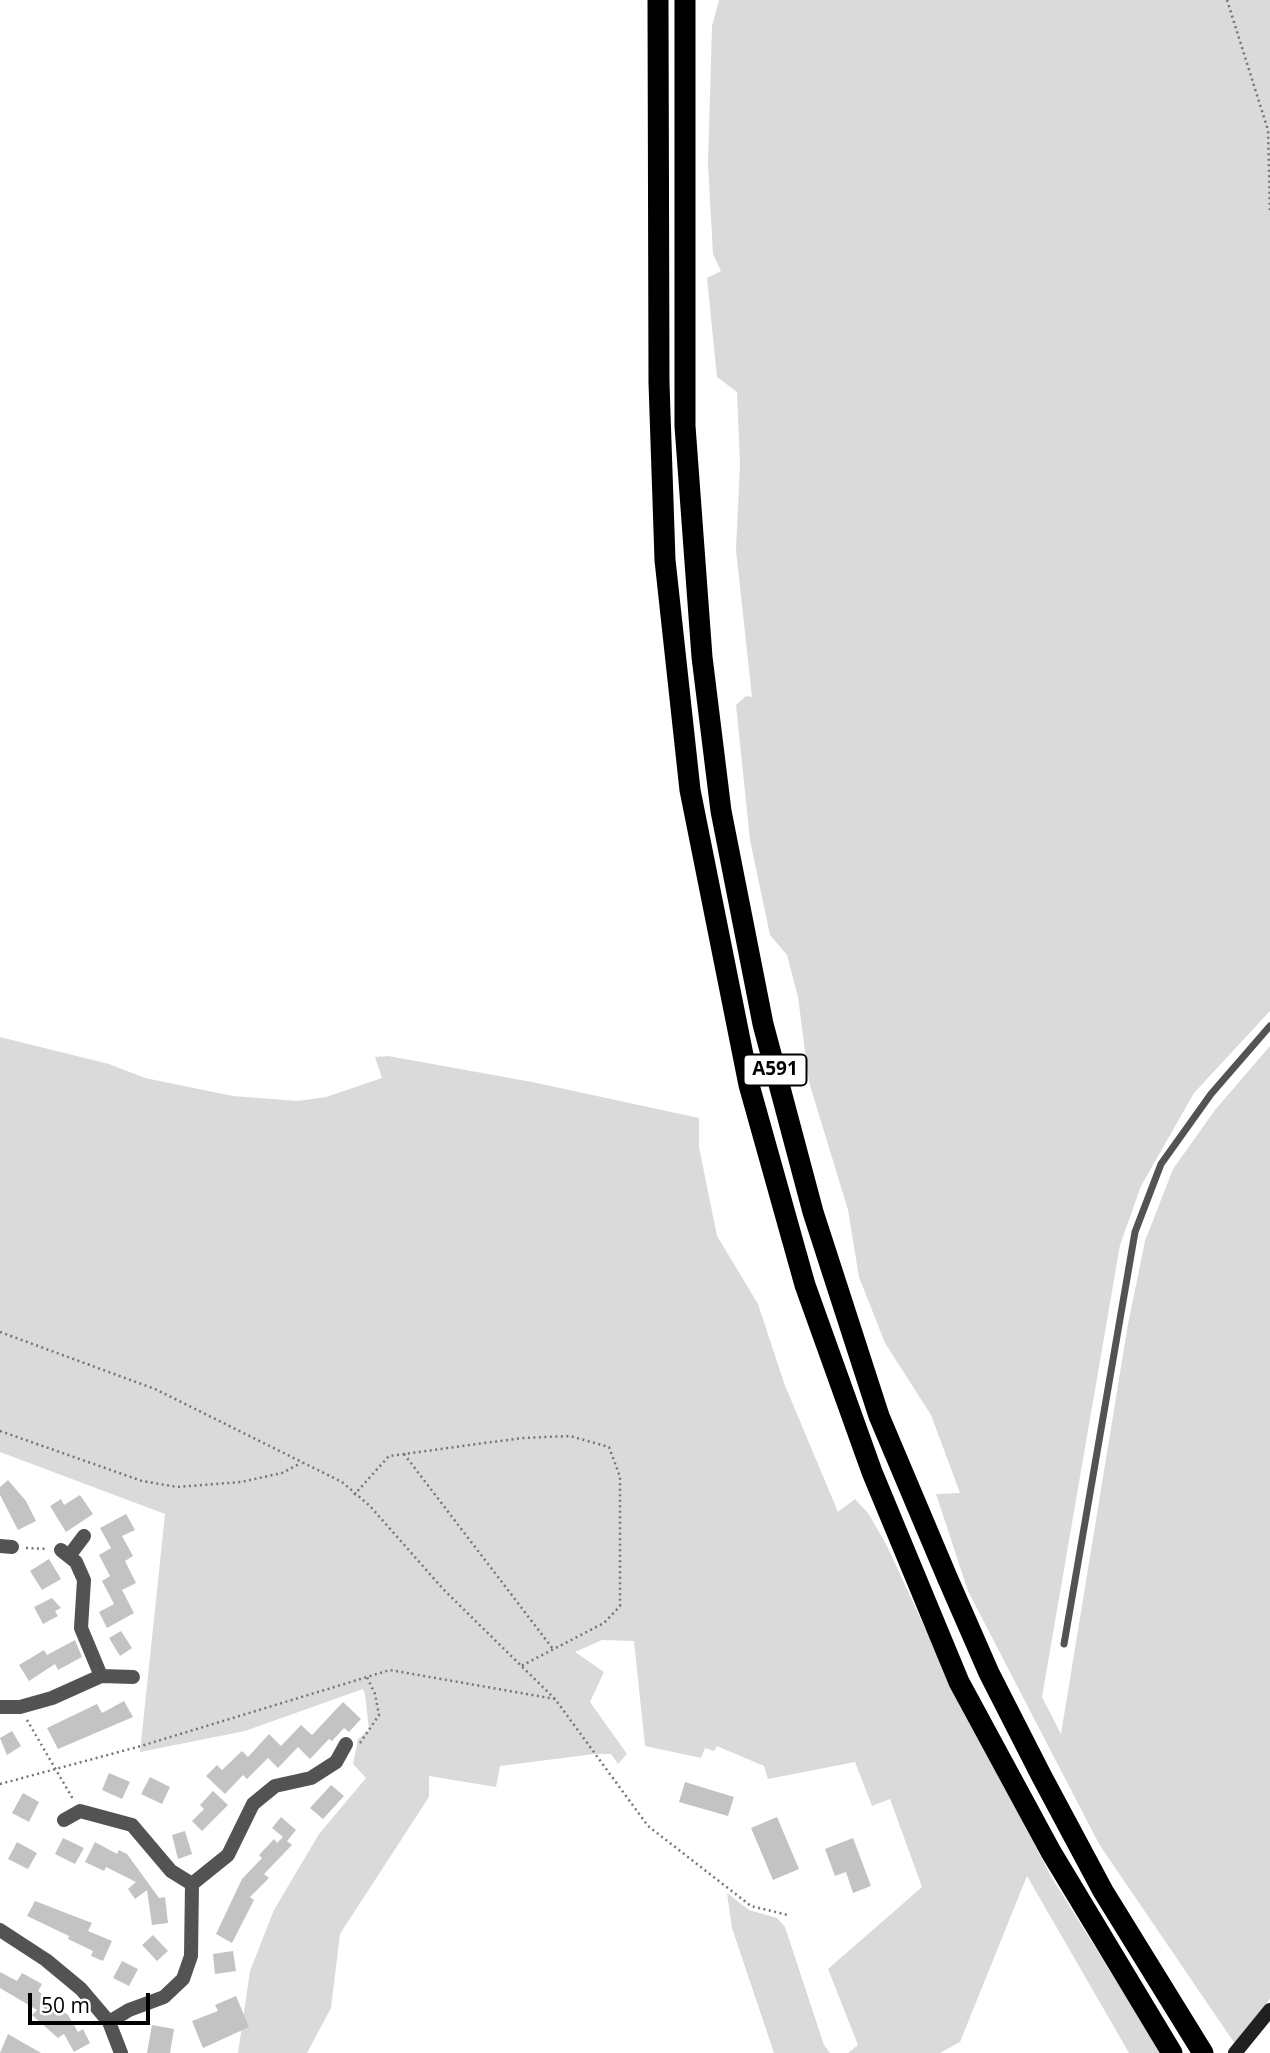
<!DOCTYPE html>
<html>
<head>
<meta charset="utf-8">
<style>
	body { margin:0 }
	#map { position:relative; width:1270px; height:2053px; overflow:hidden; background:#fff; font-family:"Open Sans",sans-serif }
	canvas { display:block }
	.scale { position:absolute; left:28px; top:1993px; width:122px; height:32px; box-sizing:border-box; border:4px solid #000; border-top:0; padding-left:9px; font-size:21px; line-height:24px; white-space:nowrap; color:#000; -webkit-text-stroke:5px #fff; paint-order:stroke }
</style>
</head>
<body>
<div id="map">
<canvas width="1270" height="2053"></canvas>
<div class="scale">50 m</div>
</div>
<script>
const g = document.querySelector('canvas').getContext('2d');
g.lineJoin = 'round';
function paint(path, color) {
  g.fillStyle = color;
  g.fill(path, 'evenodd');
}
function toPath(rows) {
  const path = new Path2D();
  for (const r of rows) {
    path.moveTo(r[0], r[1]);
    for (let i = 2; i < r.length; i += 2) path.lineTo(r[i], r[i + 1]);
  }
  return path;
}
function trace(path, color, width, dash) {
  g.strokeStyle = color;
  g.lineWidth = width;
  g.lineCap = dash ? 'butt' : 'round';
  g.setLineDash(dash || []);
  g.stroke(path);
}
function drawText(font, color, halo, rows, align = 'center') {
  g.font = font + ' "Open Sans",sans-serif';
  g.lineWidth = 5;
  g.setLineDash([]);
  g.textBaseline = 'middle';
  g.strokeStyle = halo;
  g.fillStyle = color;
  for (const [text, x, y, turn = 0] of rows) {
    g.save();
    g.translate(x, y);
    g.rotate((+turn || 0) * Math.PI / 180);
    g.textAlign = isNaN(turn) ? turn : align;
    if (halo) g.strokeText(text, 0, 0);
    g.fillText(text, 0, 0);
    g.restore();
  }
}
paint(toPath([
	[719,0,1270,0,1270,1011,1194,1093,1141,1186,1120,1245,1042,1697,1061,1734,1128,1324,1145,1241,1173,1169,1215,1110,1270,1046,1270,1998,1250,2031,1235,2044,1099,1844,968,1591,936,1494,960,1493,931,1415,885,1343,859,1277,848,1210,809,1082,798,997,787,955,770,935,750,840,736,705,746,696,752,697,736,550,740,464,737,392,717,377,707,278,721,271,713,254,708,164,712,26],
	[0,1037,109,1064,145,1078,233,1096,298,1101,326,1097,382,1078,375,1057,388,1056,532,1082,699,1118,699,1147,717,1236,758,1304,784,1383,838,1512,855,1499,868,1513,886,1544,951,1684,1052,1878,1161,2053,1129,2053,1027,1876,960,2042,940,2053,848,2053,858,2045,828,1969,922,1887,890,1799,872,1806,855,1762,768,1779,764,1766,717,1746,714,1751,705,1748,701,1758,645,1746,634,1641,602,1640,575,1652,604,1672,590,1702,627,1754,618,1764,611,1754,594,1754,500,1766,496,1787,429,1776,429,1797,340,1934,331,2008,307,2053,238,2053,250,1971,274,1910,319,1834,366,1778,353,1764,358,1739,369,1730,365,1694,363,1689,245,1731,140,1752,165,1514,0,1452],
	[727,1893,749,1910,777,1918,785,1927,824,2045,830,2053,774,2053,732,1928]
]), '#dadada');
paint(toPath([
	[8,1480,26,1501,36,1521,18,1530,0,1495,0,1487],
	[80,1495,93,1514,66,1532,50,1506,61,1499,64,1505],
	[126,1514,135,1530,122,1536,133,1556,125,1561,136,1583,122,1590,134,1613,107,1628,99,1612,114,1604,102,1581,110,1576,99,1555,111,1548,100,1528],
	[49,1559,61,1579,42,1590,30,1571],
	[52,1598,61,1608,55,1611,58,1616,43,1624,34,1607],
	[121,1631,132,1648,120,1656,109,1638],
	[75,1640,82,1657,58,1670,55,1664,29,1681,19,1665,44,1650,47,1655],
	[124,1701,133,1717,58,1749,47,1728,97,1704,102,1713],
	[343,1702,361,1719,349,1732,344,1728,332,1741,329,1739,310,1759,298,1747,278,1768,268,1758,247,1779,243,1775,225,1794,206,1776,217,1765,222,1770,242,1751,248,1757,269,1734,281,1746,301,1725,312,1735],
	[12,1731,21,1746,7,1755,0,1738],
	[109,1773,130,1782,122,1799,102,1790],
	[150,1777,170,1787,162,1804,141,1794],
	[685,1782,734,1797,728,1816,679,1802],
	[331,1785,344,1796,323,1819,310,1808],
	[213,1791,228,1805,202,1831,192,1821,204,1809,200,1805],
	[23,1793,39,1802,29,1822,12,1813],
	[281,1817,296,1830,287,1841,292,1845,264,1874,269,1878,250,1897,254,1900,232,1943,216,1934,242,1879,262,1858,259,1855,274,1839,277,1843,283,1837,272,1828],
	[777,1817,799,1869,773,1880,751,1828],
	[185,1831,192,1854,178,1859,172,1835],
	[63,1838,84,1848,75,1864,55,1854],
	[853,1838,871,1886,853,1893,846,1872,835,1876,825,1849],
	[17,1842,37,1853,28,1869,8,1859],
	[95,1842,117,1854,119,1850,127,1854,159,1898,165,1897,168,1923,152,1925,147,1890,135,1899,128,1889,136,1882,106,1867,104,1871,85,1862],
	[35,1901,92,1923,88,1931,112,1941,103,1961,91,1956,93,1951,68,1939,69,1936,27,1916],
	[153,1935,168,1951,157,1961,142,1945],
	[233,1951,236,1971,215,1974,213,1954],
	[122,1961,138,1969,129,1986,113,1978],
	[0,1972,17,1981,22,1973,42,1984,38,1991,68,2015,78,2032,83,2029,90,2043,74,2052,64,2034,58,2038,32,2015,37,2010,0,1988],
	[236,1996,249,2027,203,2048,192,2021,218,2011,215,2005],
	[152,2025,174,2029,170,2053,147,2053],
	[8,2034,41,2053,0,2053]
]), '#c3c3c3');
trace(toPath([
	[1227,0,1268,130,1270,213],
	[0,1332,155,1389,342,1482,370,1506,443,1589,555,1699,648,1826,751,1906,788,1915],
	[0,1431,142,1481,177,1487,241,1482,282,1473,301,1463],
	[404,1454,553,1649],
	[354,1495,389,1456,522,1438,570,1436,609,1447,620,1477,620,1606,604,1623,521,1666],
	[26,1548,48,1549],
	[27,1720,73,1799],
	[360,1743,379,1715,375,1694,367,1677],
	[0,1784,141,1746,390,1670,555,1699]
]), '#757575', 2.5, [2, 3.5]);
trace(toPath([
	[1064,1644,1135,1232,1161,1164,1211,1094,1270,1026]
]), '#535353', 7);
trace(toPath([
	[0,1546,12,1547],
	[69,1556,84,1536],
	[101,1676,133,1677],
	[0,1707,20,1707,52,1698,101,1676,81,1628,84,1580,76,1562,61,1550],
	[64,1820,80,1811,132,1825,171,1871,192,1884],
	[0,1930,46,1960,81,1989,109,2022,121,2053],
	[109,2022,129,2010,164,1997,183,1979,191,1956,192,1884,228,1855,253,1804,275,1786,311,1778,336,1762,346,1744]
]), '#535353', 14);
trace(toPath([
	[1235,2053,1270,2010]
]), '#202020', 14);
trace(toPath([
	[658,0,659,383,665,560,690,790,749,1085,805,1285,872,1472,959,1682,1051,1852,1172,2053],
	[685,0,685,426,702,657,721,811,763,1024,813,1212,879,1416,947,1577,989,1673,1041,1775,1103,1891,1203,2053]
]), '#000', 21);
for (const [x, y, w] of [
	[775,1070,63]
]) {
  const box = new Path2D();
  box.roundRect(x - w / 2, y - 15.5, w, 31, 5);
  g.fillStyle = '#fff';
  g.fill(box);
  trace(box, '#000', 2);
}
drawText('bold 19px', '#000', null, [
	["A591",775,1070]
]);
</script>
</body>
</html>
